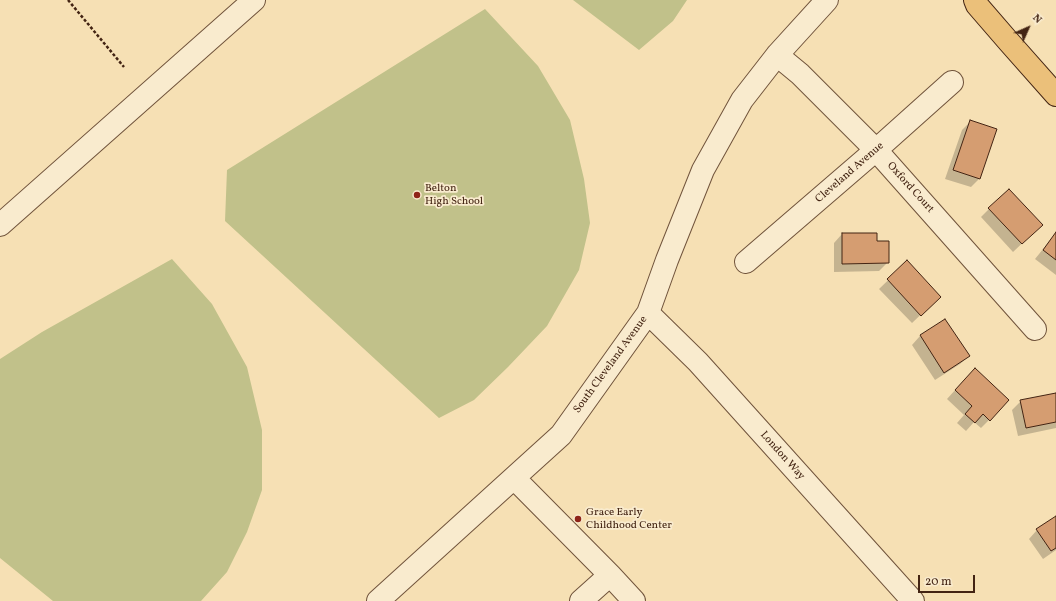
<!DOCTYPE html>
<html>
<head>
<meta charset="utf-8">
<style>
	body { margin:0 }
	#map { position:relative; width:1056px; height:601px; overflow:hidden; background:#f6e0b4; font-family:Vollkorn,serif }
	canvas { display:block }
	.north { position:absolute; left:1008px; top:8px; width:40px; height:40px; -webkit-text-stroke:3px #f9ebce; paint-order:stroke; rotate:45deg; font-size:11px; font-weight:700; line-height:16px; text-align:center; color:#432413 }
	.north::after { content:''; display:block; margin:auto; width:14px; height:18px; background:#432413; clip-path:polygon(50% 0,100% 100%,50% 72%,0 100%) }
	.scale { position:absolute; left:918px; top:575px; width:57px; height:18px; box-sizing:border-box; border:2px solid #432413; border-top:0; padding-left:5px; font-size:12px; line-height:14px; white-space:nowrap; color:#432413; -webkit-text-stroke:3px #f9ebce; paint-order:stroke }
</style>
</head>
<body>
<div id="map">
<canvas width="1056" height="601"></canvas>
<div class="north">N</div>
<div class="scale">20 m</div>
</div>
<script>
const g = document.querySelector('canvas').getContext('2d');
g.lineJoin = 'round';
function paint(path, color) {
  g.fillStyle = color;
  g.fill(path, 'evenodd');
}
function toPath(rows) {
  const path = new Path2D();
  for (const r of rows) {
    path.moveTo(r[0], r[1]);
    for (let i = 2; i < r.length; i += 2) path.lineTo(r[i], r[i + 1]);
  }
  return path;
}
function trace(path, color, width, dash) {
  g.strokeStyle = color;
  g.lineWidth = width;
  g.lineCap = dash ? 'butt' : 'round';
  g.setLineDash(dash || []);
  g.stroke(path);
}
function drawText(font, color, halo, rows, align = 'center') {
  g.font = font + ' Vollkorn,serif';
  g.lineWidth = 3.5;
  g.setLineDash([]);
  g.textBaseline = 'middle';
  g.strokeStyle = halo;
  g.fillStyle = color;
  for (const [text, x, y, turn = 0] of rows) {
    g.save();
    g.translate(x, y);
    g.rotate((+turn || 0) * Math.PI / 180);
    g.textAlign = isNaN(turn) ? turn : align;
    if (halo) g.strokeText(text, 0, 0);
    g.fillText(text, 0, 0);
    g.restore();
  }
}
paint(toPath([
	[573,0,687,0,673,21,639,50],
	[485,9,538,66,570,120,584,179,590,223,579,270,547,326,508,367,474,400,439,418,225,221,227,170],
	[172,259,212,304,247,367,262,430,262,490,247,532,227,572,201,601,53,601,0,558,0,359,42,332]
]), '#c1c18a');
paint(toPath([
	[970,122,979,179,971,187,945,179,962,130],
	[989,209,1033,233,1013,252,981,217],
	[1056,233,1056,275,1035,259],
	[842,234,876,242,888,262,879,271,834,272,834,243],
	[907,262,931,305,912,323,879,289],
	[945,320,969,356,960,364,935,380,912,345,920,336],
	[966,378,989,420,981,428,974,422,966,431,957,423,964,415,947,399],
	[1056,394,1056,428,1018,436,1012,410,1021,401],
	[1056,517,1056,550,1043,559,1029,539,1037,530]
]), '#0003');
const building = toPath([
	[970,120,997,129,980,179,953,170,970,120],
	[1009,189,1043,225,1022,244,988,208,1009,189],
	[1056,232,1056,260,1043,250,1056,232],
	[842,233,877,233,877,241,889,241,889,263,842,264,842,233],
	[907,260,941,297,921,316,887,279,907,260],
	[945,319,970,356,944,373,920,335,945,319],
	[975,368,1009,400,990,421,983,414,975,423,965,414,972,406,955,390,975,368],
	[1056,393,1056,422,1026,428,1020,400,1056,393],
	[1056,516,1056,548,1051,551,1036,529,1056,516]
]);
paint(building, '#d59d71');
trace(building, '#432413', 1);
const minor = toPath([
	[777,55,800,74,876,150,1035,329],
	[0,225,254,0],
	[746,262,876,150,952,82],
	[648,313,698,362,913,601],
	[514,478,610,575,581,601],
	[610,575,634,601],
	[378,601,561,435,648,313,667,260,703,170,742,100,777,55,827,0]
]);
const major = toPath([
	[975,0,977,5,1009,42,1056,95]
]);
trace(minor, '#70533b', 24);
trace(major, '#432413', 24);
trace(toPath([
	[68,0,124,67]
]), '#432413', 2.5, [3, 2]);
trace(minor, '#f9ebce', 22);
trace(major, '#ebc07a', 22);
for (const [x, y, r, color] of [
	[417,195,4,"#8f2418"],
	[578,519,4,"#8f2418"]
]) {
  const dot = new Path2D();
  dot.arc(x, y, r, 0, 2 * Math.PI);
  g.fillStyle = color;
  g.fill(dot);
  trace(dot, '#f9ebce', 1.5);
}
drawText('11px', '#432413', '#f9ebce', [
	["Cleveland Avenue",850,173,-41],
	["Oxford Court",910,188,48],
	["South Cleveland Avenue",611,365,-54],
	["London Way",782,456,48]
]);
drawText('11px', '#432413', '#f9ebce', [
	["Belton",425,189],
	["High School",425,202],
	["Grace Early",586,513],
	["Childhood Center",586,526]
], 'left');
</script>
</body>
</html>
